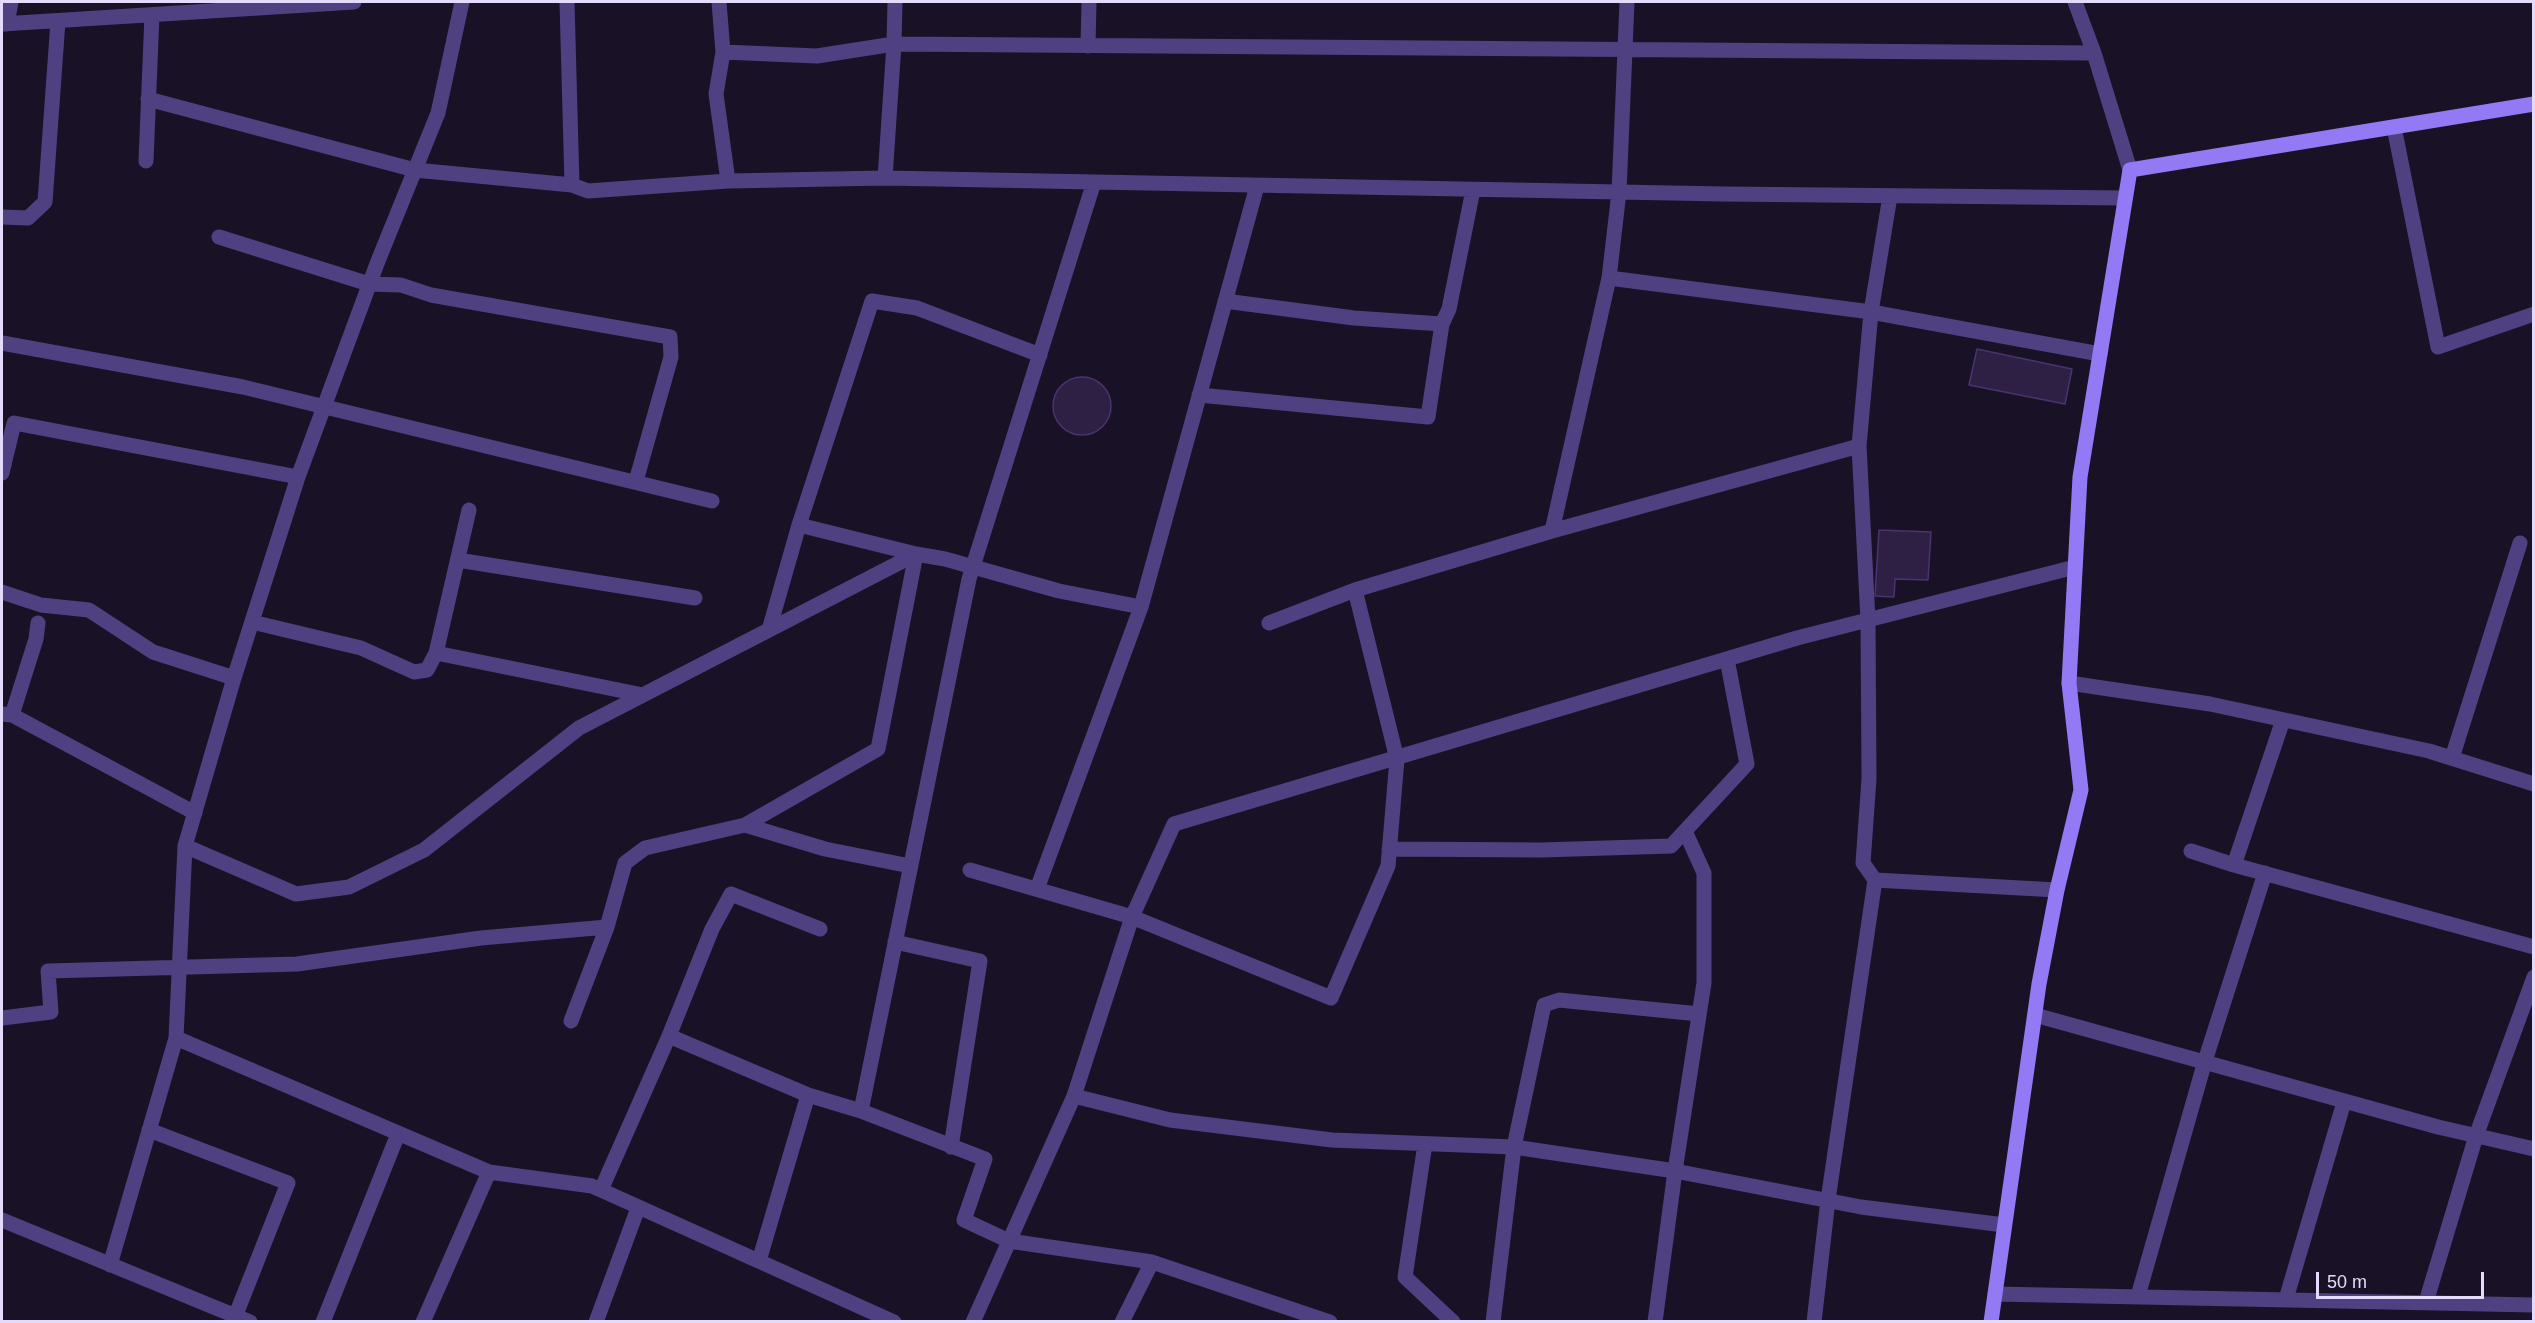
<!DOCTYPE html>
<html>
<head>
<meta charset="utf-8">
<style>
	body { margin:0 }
	#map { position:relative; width:2535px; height:1323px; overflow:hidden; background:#191226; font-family:Helvetica,sans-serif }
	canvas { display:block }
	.frame { position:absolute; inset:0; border:3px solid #e4dafc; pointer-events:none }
	.scale { position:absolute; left:2316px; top:1272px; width:168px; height:27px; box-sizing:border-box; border:3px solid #e4dafc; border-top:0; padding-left:8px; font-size:18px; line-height:21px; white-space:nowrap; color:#e4dafc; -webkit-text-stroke:4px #191226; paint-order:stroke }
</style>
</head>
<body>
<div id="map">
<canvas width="2535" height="1323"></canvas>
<div class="frame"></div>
<div class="scale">50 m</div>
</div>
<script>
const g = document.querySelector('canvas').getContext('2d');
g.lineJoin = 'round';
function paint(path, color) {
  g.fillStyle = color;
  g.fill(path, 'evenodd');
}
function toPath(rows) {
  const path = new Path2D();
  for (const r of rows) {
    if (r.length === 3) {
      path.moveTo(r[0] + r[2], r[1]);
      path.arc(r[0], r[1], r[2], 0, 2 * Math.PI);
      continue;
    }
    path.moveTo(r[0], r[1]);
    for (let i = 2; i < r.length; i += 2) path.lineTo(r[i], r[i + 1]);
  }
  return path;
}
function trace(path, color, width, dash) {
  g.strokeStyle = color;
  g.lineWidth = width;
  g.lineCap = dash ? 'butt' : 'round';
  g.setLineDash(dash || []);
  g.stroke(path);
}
const building = toPath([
	[1977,349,2072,369,2065,404,1969,385,1977,349],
	[1082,406,29],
	[1879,530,1931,532,1928,580,1895,579,1894,597,1875,596,1879,530]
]);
paint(building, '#2e1f45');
trace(building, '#4a336f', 1.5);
trace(toPath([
	[567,2,572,185],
	[719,2,723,52,716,94,728,181],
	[2075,2,2094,53],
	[2,24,354,2],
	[7,24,11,2],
	[1088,46,1089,2],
	[723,52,817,56,894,44,895,2],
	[148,99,415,170,572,185,588,191,728,181,885,178,1724,194,2125,198],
	[2394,127,2438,347,2534,314],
	[146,161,152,15],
	[885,178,894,44,2094,53,2130,170],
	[2,217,28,218,45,202,58,21],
	[219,237,369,284,401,285,431,295,670,337,671,357,636,481],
	[1609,278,1871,312,2100,354],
	[1225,301,1354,318,1442,324],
	[2,343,243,387,712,501],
	[1199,395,1428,417,1442,324,1449,309,1473,190],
	[1859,446,1871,312,1890,196],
	[2,473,14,423,298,477,234,678,185,846,176,1038,110,1265],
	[298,477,378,261,438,113,462,2],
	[1552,531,1859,446,1868,620,1869,779,1863,863,1875,880,1828,1200,1814,1322],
	[458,560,695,598],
	[2,592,41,605,89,610,153,652,234,678],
	[252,622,361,648,414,672,427,670,436,653,469,510],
	[1269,623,1355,590],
	[769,630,799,525,872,301,917,308,1040,355],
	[436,653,643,695],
	[2069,683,2210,704,2429,751,2534,784],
	[2,714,12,715,195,813],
	[12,715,36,639,38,623],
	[2283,720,2234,865,2534,947],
	[2452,758,2520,543],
	[745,825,825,849,910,866],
	[185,846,296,894,349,887,424,850,579,728,916,554,945,559,1059,591,1141,607],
	[1389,849,1541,850,1671,846,1747,764,1727,659],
	[2191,851,2234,865],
	[970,870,1132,917,1331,998,1388,866,1397,759,1355,590,1552,531,1609,278,1619,192,1627,2],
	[1875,880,2057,890],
	[1037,889,1141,607,1257,186],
	[895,942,980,961,951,1147],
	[2035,1015,2438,1127,2534,1149],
	[2,1018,51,1012,48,971,297,964,481,938,607,927,625,863,645,848,745,825,878,749,916,554,799,525],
	[571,1021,607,927],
	[669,1036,712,929,731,894,820,929],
	[176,1038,489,1172,592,1186,894,1322],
	[1074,1096,1170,1120,1332,1140,1514,1147,1675,1171,1861,1207,2004,1225],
	[861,1111,985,1159,964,1220,1009,1241,1152,1262,1330,1322],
	[149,1130,288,1183,233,1322],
	[1425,1144,1405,1277,1453,1322],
	[601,1190,669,1036,808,1095],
	[2,1220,250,1322],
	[759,1261,808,1095,861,1111,969,579,1094,182],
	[1995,1294,2534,1305],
	[2138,1296,2205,1061,2265,873],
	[2286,1299,2344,1102],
	[2426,1302,2476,1136,2534,977],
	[323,1322,398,1134],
	[423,1322,489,1172],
	[596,1322,638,1208],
	[973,1322,1074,1096,1132,917,1174,824,1797,638,2075,567],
	[1122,1322,1152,1262],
	[1493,1322,1514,1147,1544,1005,1559,1000,1699,1014],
	[1655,1322,1675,1171,1704,983,1704,873,1685,831]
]), '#4f4181', 15);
trace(toPath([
	[1991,1322,2039,984,2057,890,2081,790,2069,683,2080,477,2130,170,2534,104]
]), '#9379f3', 15);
</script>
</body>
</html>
